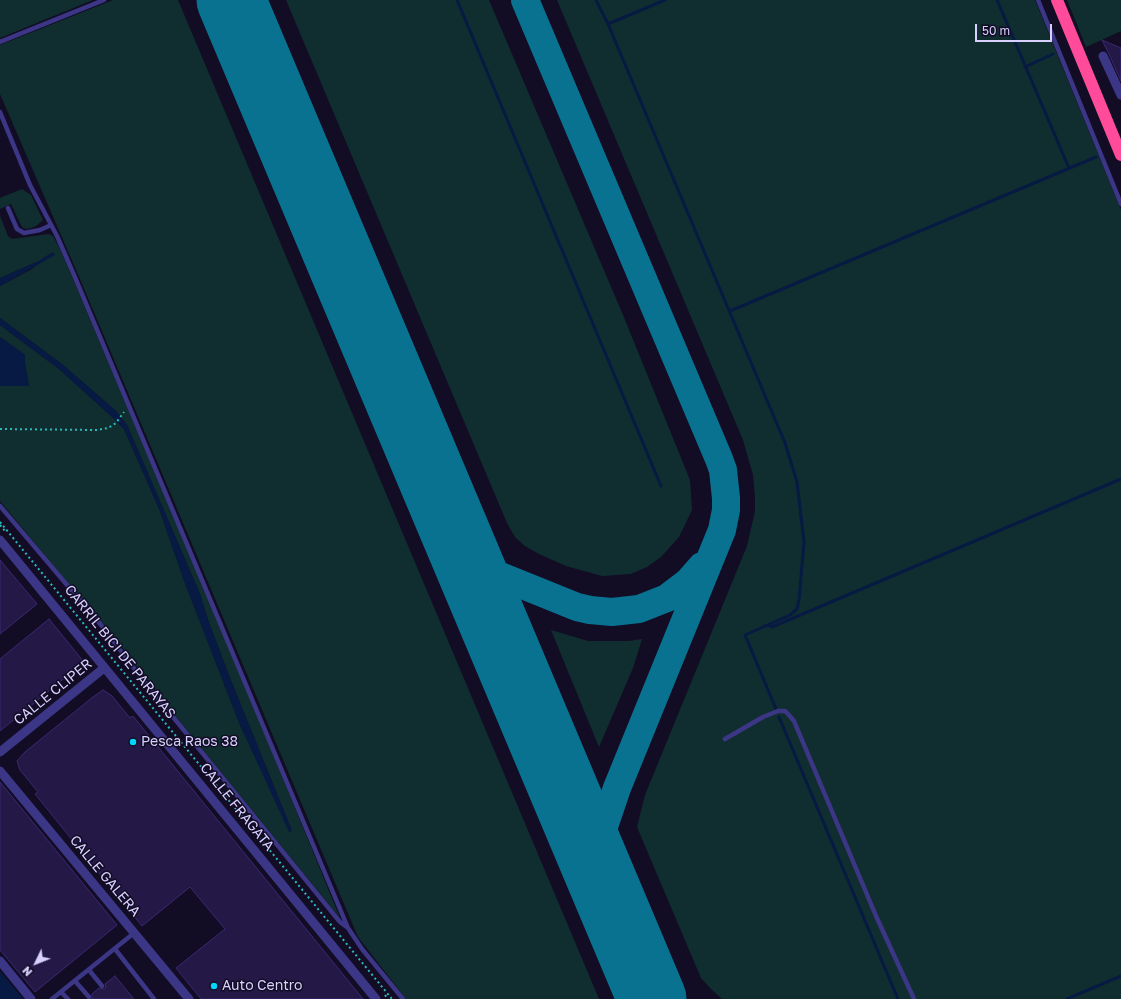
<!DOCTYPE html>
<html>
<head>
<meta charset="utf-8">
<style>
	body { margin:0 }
	#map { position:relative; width:1121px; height:999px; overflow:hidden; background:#120d24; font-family:"Golos Text",sans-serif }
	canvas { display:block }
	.north { position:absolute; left:16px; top:943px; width:40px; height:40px; -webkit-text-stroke:3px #120d24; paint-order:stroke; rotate:227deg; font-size:11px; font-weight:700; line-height:16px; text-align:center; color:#d8d0ff }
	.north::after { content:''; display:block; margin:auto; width:14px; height:18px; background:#d8d0ff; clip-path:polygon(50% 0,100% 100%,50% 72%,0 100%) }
	.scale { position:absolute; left:975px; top:24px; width:77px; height:18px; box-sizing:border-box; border:2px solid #d8d0ff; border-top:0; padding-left:5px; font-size:12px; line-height:14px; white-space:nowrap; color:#d8d0ff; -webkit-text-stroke:3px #120d24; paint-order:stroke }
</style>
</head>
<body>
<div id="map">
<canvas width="1121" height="999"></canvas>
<div class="north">N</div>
<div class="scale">50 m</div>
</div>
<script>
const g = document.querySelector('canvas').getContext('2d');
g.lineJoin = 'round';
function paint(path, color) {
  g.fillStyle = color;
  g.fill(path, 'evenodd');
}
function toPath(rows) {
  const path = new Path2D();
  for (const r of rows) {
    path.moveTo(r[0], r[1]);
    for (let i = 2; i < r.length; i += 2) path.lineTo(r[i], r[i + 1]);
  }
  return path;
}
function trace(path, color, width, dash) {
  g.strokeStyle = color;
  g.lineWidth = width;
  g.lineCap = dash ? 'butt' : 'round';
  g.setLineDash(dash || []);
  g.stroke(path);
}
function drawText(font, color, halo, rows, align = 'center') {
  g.font = font + ' "Golos Text",sans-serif';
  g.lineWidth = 3;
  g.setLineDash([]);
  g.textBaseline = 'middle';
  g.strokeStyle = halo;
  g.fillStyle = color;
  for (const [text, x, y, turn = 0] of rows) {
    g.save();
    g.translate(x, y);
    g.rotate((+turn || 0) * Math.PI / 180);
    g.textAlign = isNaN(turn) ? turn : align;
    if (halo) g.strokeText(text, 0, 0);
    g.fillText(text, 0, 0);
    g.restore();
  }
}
paint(toPath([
	[0,0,93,0,0,38],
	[113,0,178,0,599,999,406,999,358,937,77,272,0,94,0,45],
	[286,0,489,0,623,315,690,480,692,510,679,537,661,557,647,567,631,574,602,576,566,566,539,554,525,546,515,537,507,523],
	[557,0,1035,0,1121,210,1121,999,722,999,711,989,701,978,637,827,645,795,747,546,755,511,755,497,753,475,743,440],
	[1067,0,1121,0,1121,31,1086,47],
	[22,189,31,195,43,220,36,226,31,228,26,229,22,227,11,204,0,209,0,198],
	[0,216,8,236,12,239,49,234,53,236,61,251,237,666,340,918,173,713,107,628,87,606,0,501,0,386,29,386,25,364,25,355,0,337,0,325,59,369,111,416,124,429,160,511,183,578,240,725,292,831,230,678,208,620,200,594,127,425,116,411,63,365,0,318,0,286,32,269,53,252,39,261,0,278],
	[551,630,588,641,629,641,642,639,633,668,599,747]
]), '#102e2f');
paint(toPath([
	[53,252,55,255,0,286,0,278,39,261],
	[0,318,63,365,116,411,127,425,200,594,208,620,230,678,292,831,289,832,240,725,183,578,160,511,124,429,111,416,59,369,0,325],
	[0,337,25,355,25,364,29,386,0,386],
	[0,971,23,999,1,999,0,997]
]), '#071a43');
trace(toPath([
	[457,0,661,486],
	[596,0,608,24,785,443,797,482,804,542,799,600,797,609,790,615,745,635,776,709],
	[997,0,1069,168],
	[608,24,665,0],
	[1025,67,1053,54],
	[730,311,1096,157],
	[768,625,772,627,1121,479],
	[779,717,898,999],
	[1067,999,1121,976]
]), '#071a43', 3);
trace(toPath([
	[525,0,719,459,723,470,726,498,726,510,722,530,617,788,593,859],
	[468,563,577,607,590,610,612,612,639,609,667,598,688,582,702,566]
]), '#097290', 28);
trace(toPath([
	[231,0,652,999]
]), '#097290', 69);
const building = toPath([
	[1102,40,1121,48,1121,81,1109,54,1102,40],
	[0,560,37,604,0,634,0,560],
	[49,619,84,662,0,731,0,659,49,619],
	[103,690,112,696,130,718,133,716,363,999,201,999,176,968,225,929,190,887,142,926,35,794,38,792,20,770,17,761,25,752,93,697,103,690],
	[0,782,117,925,35,992,0,950,0,782],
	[115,976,134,999,92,999,92,994,99,988,104,989,106,987,105,984,115,976]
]);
paint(building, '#231846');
trace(building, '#3b2974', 1);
trace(toPath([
	[0,429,97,430,108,428,116,423,124,412],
	[0,522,392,999],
	[0,525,6,532],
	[385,995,388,999]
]), '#28bbb9', 2, [2, 3]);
trace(toPath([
	[1038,0,1121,204],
	[0,42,104,0],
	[0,112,30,185,57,236,74,275,348,928],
	[8,208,17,229,24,233,40,230,51,225],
	[0,506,101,625,143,680,340,922,348,928,362,949,403,999],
	[725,739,763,717,778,711,785,711,788,714,794,721,876,916,914,999],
	[115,949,154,999],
	[89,970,102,986],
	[75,981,89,997],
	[61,992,68,999],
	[52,999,134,933]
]), '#3c3686', 4.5);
trace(toPath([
	[1103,56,1121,95],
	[0,540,376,999],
	[0,752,104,668],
	[0,771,189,999],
	[0,961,31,999]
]), '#3c3686', 9);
trace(toPath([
	[1057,0,1121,155]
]), '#ff4b9a', 12);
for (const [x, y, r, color] of [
	[133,742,4,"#00d7fb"],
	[214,986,4,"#00d7fb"]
]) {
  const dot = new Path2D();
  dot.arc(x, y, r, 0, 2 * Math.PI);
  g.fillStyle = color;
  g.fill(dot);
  trace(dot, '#120d24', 1.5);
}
drawText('14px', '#d8d0ff', '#120d24', [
	["CARRIL BICI DE PARAYAS",120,652,51],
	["CALLE CLIPER",53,692,-39],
	["CALLE FRAGATA",237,807,51],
	["CALLE GALERA",105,876,50]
]);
drawText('14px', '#d8d0ff', '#120d24', [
	["Pesca Raos 38",141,742],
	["Auto Centro",222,986]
], 'left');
</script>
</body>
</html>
